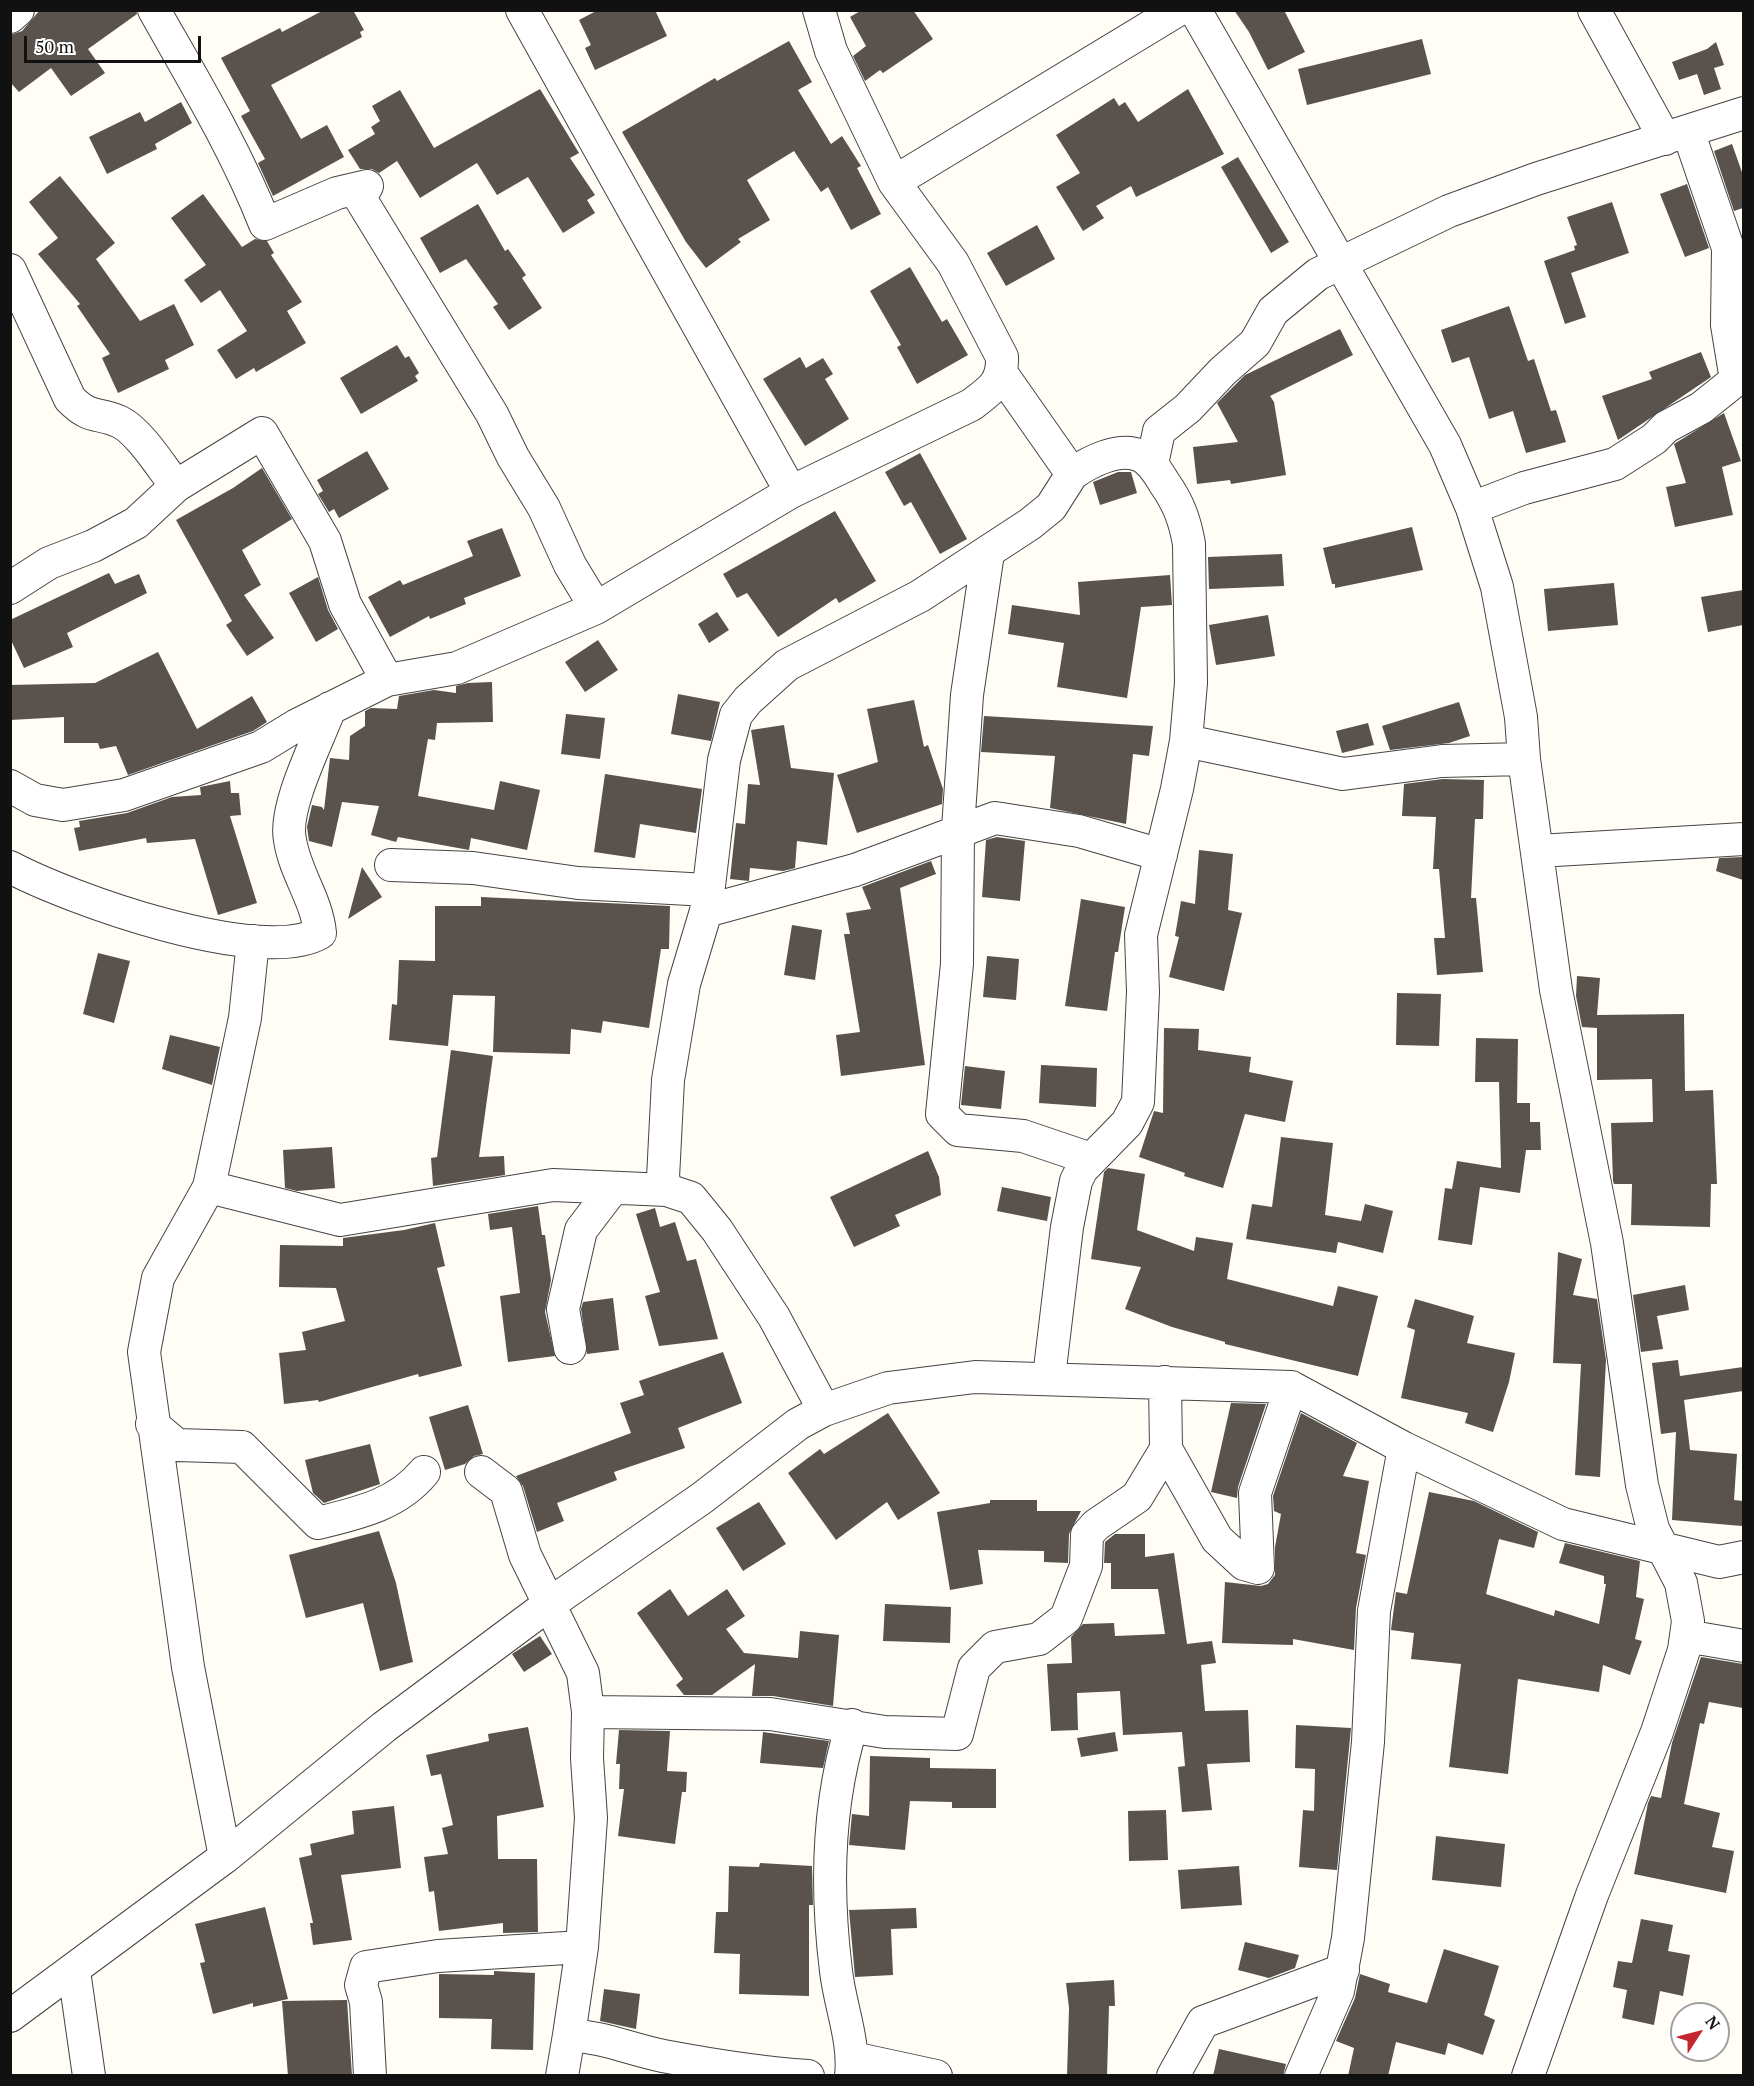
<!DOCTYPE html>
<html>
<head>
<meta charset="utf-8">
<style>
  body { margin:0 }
  #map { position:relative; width:1754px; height:2086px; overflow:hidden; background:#fffdf5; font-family:"PT Serif",serif }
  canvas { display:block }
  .frame { position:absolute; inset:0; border:12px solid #111; pointer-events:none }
  .north { position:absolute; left:1670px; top:2002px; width:60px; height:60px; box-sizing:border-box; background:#fff; border:2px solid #a0a0a0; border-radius:50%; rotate:54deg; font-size:16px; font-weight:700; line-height:24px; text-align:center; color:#111 }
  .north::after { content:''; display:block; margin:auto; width:21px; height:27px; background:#c4262e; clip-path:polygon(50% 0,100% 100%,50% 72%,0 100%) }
  .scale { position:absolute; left:24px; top:36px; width:177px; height:27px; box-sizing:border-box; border:3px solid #111; border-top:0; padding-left:8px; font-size:18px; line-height:21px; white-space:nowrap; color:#111; -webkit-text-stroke:4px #fff; paint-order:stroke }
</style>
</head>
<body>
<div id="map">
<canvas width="1754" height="2086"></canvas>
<div class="frame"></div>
<div class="north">N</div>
<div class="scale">50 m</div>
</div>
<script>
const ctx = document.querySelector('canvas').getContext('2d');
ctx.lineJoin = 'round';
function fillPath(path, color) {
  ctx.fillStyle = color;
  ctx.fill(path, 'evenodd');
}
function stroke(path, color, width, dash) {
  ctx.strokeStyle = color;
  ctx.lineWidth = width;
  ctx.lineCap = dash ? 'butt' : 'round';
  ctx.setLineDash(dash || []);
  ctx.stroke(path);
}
fillPath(new Path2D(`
  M40,10H136L137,14L88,49L105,73L71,96L51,68L19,92L10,82V35L22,31Z
  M324,10H353L364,30L360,32L362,37L271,85L301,139L327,125L344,157L273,196L258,163L265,159L241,116L250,111L221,58L280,28L282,32Z
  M598,10H655L667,36L595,70L585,48L591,45L579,20Z
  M862,10H913L933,39L883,73L880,70L865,81L853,56L866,46L850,17Z
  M1234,10H1284L1305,52L1268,70L1249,32Z
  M1422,39L1431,74L1307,105L1298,69Z
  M789,41L812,82L798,90L831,144L842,136L861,166L857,168L881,214L851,230L828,187L821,192L794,151L747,180L770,220L738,239L741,242L706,268L686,242L622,132L715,78L717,81Z
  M1716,42L1724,65L1714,68L1721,89L1704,95L1697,74L1679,80L1672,62L1707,49Z
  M540,89L579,153L570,158L595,195L587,200L595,213L563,233L528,177L497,195L477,163L420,198L397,161L379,173L372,169H360L348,150L375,134L371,127L380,121L372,106L400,90L434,148Z
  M1188,89L1224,154L1136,197L1131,186L1096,206L1104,218L1083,231L1056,187L1080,173L1056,135L1114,98L1119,106L1125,102L1138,122Z
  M181,102L192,123L155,144L157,149L107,174L89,137L140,112L145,122Z
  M1732,144L1743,175V208L1734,211L1714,151Z
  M1238,157L1289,242L1271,253L1221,167Z
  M60,176L115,243L96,259L140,321L174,304L194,345L165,360L169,369L118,393L102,358L110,354L77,306L80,304L38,254L58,238L29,202Z
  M1687,184L1709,248L1685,257L1660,194Z
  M203,194L242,247L255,239L267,241L274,253L271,255L302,302L287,311L306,343L256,372L254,368L236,379L217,350L247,331L220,290L201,303L184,280L206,265L171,218Z
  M1612,202L1629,253L1571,273L1586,317L1565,324L1544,261L1575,250L1574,246L1577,245L1567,217Z
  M478,204L505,251L508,249L526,275L522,278L542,308L509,330L493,307L498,304L466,259L440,273L420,238Z
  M1037,225L1055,259L1006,286L987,253Z
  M910,267L942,322L947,319L968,355L917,384L897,347L901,345L870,291Z
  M1509,306L1528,361L1534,359L1551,411L1556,410L1566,442L1526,453L1513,411L1489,419L1469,357L1452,363L1441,330Z
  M1340,329L1353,355L1270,396L1274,402L1286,475L1231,484L1230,480L1197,484L1193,447L1238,442L1217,403L1245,375Z
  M397,345L405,358L409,356L419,373L415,376L418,381L361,414L340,378Z
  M1701,352L1711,377L1618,440L1602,396L1652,379L1649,372Z
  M800,357L806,368L823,358L833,374L825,379L849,419L805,446L763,379Z
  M1724,413L1741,461L1722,467L1733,515L1675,527L1666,487L1686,483L1674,444Z
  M367,451L389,489L339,518L334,509L329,512L318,494L323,491L317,480Z
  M920,453L967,539L940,554L911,502L904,506L885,472Z
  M262,468L292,519L242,550L261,585L244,595L274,638L247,656L226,625L232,621L176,520L233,488Z
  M1118,472H1131L1137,493L1100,505L1093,482Z
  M835,511L876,581L839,603L836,598L778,637L747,593L737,598L723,574Z
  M1412,527L1423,570L1335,588V584H1332L1323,548Z
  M502,528L521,576L464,598L466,604L430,619L429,616L390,637L368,597L400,580L403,585L473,556L467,541Z
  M1282,554L1284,586L1209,589L1208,557Z
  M109,573L115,584L139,574L147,593L67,633L73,647L24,668L10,638V620Z
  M1170,575L1172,605L1141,607L1127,698L1057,687L1064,643L1008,634L1012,605L1080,615L1078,582Z
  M318,577L328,610L338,629L316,642L289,593Z
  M1614,583L1618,625L1548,631L1544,589Z
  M1743,590V625L1708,632L1701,597Z
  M717,612L729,630L709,643L698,624Z
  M1268,615L1275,656L1216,665L1209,625Z
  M598,640L618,670L585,692L565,662Z
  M158,652L197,729L252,696L267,722L253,731L128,775L116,746L100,749L98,743H64V717L10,720V685L95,683Z
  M492,682L493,722L437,723L435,740L428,739L418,796L494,810L500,781L540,790L527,850L471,838L469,850L398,837L396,842L371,835L379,806L342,802L332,847L309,841L307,827L312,805L322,807L324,810L330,758L349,760L350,736L365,726V711L371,708L397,709L399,696L434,690L456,693V686L468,683Z
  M678,694L720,702L711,741L671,734Z
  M914,700L924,747L928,745L943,789L942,804L857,833L837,775L878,762L867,709Z
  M1459,702L1470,736L1449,743L1390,750L1382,726Z
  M566,714L605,718L600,759L561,754Z
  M984,716L1153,726L1149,756L1133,754L1126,824L1050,808L1055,756L981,752Z
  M1368,723L1374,745L1342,753L1336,731Z
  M784,725L791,768L834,773L827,845L797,841L795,868L783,871L750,868L749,881L730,879L736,823L745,824L748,784L760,785L751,730Z
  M605,774L702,789L696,833L640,824L635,858L594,852Z
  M1443,779L1484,780L1483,819H1475L1471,898H1476L1483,972L1437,975L1434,938H1445L1439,869H1433L1436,817L1402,816L1404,784Z
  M230,781L231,793H239L241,815L230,816L257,903L218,915L195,839L147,843L146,838L79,851L74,828L80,827L79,821L127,813L172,797L201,795L200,787Z
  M997,837L1025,841L1020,901L982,897L986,840Z
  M1199,850L1233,854L1228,910L1242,913L1224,991L1169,977L1179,937L1175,936L1181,901L1195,904Z
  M1743,857V880L1716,871L1719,858Z
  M931,861L936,874L900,888L925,1065L841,1076L836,1035L860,1032L844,934H850L846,913L871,909L862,887Z
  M362,867L382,897L348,919Z
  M481,897L670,906L669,949H661L649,1028L603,1021L601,1033L571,1029L570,1054L493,1052L495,996L453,995L448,1046L389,1040L392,1004L397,1005L399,960L435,961V906H481Z
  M1081,899L1125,907L1118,952H1115L1107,1011L1065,1006Z
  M792,925L822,930L815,980L784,975Z
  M98,953L130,961L114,1023L83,1014Z
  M987,956L1019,959L1016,1000L983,997Z
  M1577,976L1600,978L1597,1015L1684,1014L1685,1091L1713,1090L1717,1184H1711L1710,1227L1631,1225L1632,1184H1614L1613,1181L1611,1123L1653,1122L1652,1079L1597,1080V1023V1028L1582,1027L1576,996Z
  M1397,993L1441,994L1439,1046L1396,1045Z
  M1164,1028L1199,1029L1198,1050L1251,1057L1249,1072L1293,1081L1285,1122L1245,1114L1223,1188L1184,1176L1185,1173L1139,1157L1154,1111L1163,1113Z
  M170,1035L220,1047L212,1085L162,1069Z
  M1476,1038L1518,1039L1517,1103H1530V1122H1540L1541,1150H1526L1520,1193L1480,1187L1472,1245L1438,1240L1445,1188L1452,1189L1457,1161L1501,1168L1499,1082H1475Z
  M451,1050L493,1056L479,1157L504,1156L505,1175L433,1186L431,1158L437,1157Z
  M1041,1065L1097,1068L1096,1107L1039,1103Z
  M965,1066L1005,1071L1001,1109L961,1105Z
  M1281,1137L1333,1143L1325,1215L1361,1221L1365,1204L1393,1211L1383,1253L1338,1242L1336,1253L1246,1239L1252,1204L1272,1207Z
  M332,1147L335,1188L297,1191L285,1188L283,1150Z
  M928,1151L939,1177L941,1195L895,1215L900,1226L854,1247L830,1197Z
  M1108,1168L1145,1174L1137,1230L1194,1251L1196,1237L1233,1243L1227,1279L1333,1306L1338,1286L1378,1296L1358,1376L1225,1344V1342L1172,1327L1125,1309L1141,1267L1091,1259L1104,1172Z
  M1002,1187L1051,1197L1047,1221L997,1211Z
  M538,1206L542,1235H545L551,1280L545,1312L555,1356L508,1362L500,1296L520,1293L512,1227L490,1230L488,1214Z
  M655,1208L660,1227L675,1222L687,1261L696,1259L718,1339L659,1346L645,1296L660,1292L636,1214Z
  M435,1223L445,1266L437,1268L462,1366L419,1377L418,1374L319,1402L318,1400L284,1404L279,1353L306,1350L302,1332L345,1321L336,1288L279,1287L280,1245L343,1246V1238L404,1230Z
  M1558,1252L1582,1259L1573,1295L1597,1299L1606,1360L1600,1477L1575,1475L1581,1364L1553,1363Z
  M1685,1285L1689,1310L1657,1316L1663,1349L1641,1352L1633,1295Z
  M613,1298L619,1350L587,1354L581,1309L583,1302Z
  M1415,1299L1474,1316L1467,1343L1515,1353L1509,1382L1493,1432L1465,1423L1468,1413L1401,1398L1415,1330L1407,1327Z
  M723,1352L742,1403L678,1428L685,1448L614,1472L617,1480L557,1503L564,1521L537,1532L523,1486L516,1476L631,1433L620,1403L644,1395L639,1381Z
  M1678,1360L1680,1376L1743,1367V1391L1684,1400L1690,1450L1737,1454L1734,1500L1743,1501L1742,1526L1672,1520L1676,1432L1661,1434L1652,1363Z
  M1231,1403L1266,1404L1238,1487L1237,1498L1211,1492Z
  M468,1405L483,1454L474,1456L465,1464L445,1470L429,1417Z
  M888,1413L940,1493L898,1520L887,1502L836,1540L788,1473L820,1449L824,1454Z
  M1301,1413L1357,1443L1343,1476L1369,1481L1356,1553L1366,1555L1356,1608L1354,1650L1293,1639V1645L1222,1643L1225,1582L1261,1586L1268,1584L1275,1575V1547L1281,1514L1274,1511L1273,1496Z
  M370,1444L380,1484L324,1503L313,1493L305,1460Z
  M1429,1492L1474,1501L1538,1532L1534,1548L1499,1539L1486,1594L1554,1616L1555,1610L1599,1624L1606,1584H1604V1576L1559,1563L1565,1543L1640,1561L1636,1597L1644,1599L1635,1639L1642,1641L1630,1675L1603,1665L1599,1692L1518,1679L1508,1774L1449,1767L1461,1664L1411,1659L1414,1633L1391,1630L1396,1592L1407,1594Z
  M990,1500H1037V1511H1081L1069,1534L1068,1563L1044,1562V1551L978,1550L983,1584L950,1590L937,1512L990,1503Z
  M759,1502L786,1544L743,1571L716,1528Z
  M379,1531L396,1583L413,1662L380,1671L363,1603L306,1618L289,1555Z
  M1115,1534H1145V1557L1174,1553L1187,1644L1212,1641L1216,1663L1201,1665L1205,1711L1248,1710L1250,1762L1207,1764L1212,1810L1182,1812L1178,1767L1185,1766L1182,1732L1123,1735L1120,1691L1077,1693L1078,1730L1051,1731L1047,1664L1072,1663L1071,1637L1083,1624L1114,1623L1115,1636L1165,1634L1158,1589H1111V1563H1104L1105,1542Z
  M670,1589L688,1616L727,1589L745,1616L726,1629L744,1653L798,1658L800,1631L839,1635L833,1706L773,1696H752L755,1664L712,1695H684L676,1685L683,1679L637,1613Z
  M885,1604L951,1607L950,1643L883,1641Z
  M540,1636L552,1654L524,1672L512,1654Z
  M1701,1657L1743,1664V1708L1709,1702L1704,1724L1700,1723L1684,1804L1720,1813L1712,1847L1734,1851L1726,1893L1634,1874L1648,1803L1651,1796L1661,1798L1672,1743Z
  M1296,1725L1351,1728L1337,1870L1299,1867L1303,1810L1314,1811L1315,1769L1295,1768Z
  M528,1727L544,1807L497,1816L498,1859H537L538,1932L503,1933V1923L439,1931L434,1891L429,1892L424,1857L448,1854L442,1828L453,1825L441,1774L431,1776L426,1755L489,1741L488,1734Z
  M619,1730L670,1731L667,1771L687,1772L686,1792H682L675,1844L618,1836L624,1789H619L620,1764H616Z
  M763,1732L829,1741L823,1768L760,1763Z
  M1115,1732L1118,1751L1081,1757L1077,1738Z
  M870,1756L930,1758V1768L996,1769V1808H952V1802L910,1801L905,1850L849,1845L852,1814L869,1816Z
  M394,1806L401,1868L341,1875L352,1940L313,1945L310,1923H313L299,1858L312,1855L310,1844L354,1834L352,1811Z
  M1166,1810L1168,1860L1129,1861L1128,1811Z
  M1436,1836L1505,1844L1501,1887L1432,1880Z
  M760,1863L812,1866L813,1905H809V1996L739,1994L740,1954L714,1953L716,1912H728L729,1866L759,1867Z
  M1239,1866L1242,1905L1181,1909L1178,1870Z
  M265,1907L288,1999L253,2007V2003L213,2014L200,1963L205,1962L195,1924Z
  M916,1908L917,1928L891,1929L893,1975L855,1977L849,1910Z
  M1641,1919L1673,1925L1668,1951L1690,1955L1683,1996L1660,1991L1654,2025L1622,2018L1627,1990L1613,1987L1618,1961L1632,1963Z
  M1245,1942L1299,1955L1295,1968L1269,1978L1238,1970Z
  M1444,1949L1499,1966L1484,2015L1495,2020L1483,2055L1448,2043L1445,2055L1396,2042L1388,2076H1348L1354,2048L1336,2041L1355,1998L1360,1974L1390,1984L1388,1992L1427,2003Z
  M494,1971L535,1973L533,2050L491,2049L492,2019L439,2018V1974L494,1975Z
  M1114,1980L1115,2006H1109L1107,2076H1067L1069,2008L1066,1983Z
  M604,1989L640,1994L636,2029L600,2021Z
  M347,2000L352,2076H288L282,2001Z
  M1219,2049L1286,2064L1283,2076H1213Z`), '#5a524d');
const minor = new Path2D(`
  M154,10C193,79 236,150 265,224L337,193L367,186
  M522,10L791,492
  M819,10L831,51L894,182
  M1195,10L1445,445L1472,508L1497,587L1521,717L1524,759L1556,990L1607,1243L1642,1485L1653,1529L1681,1583L1688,1621L1684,1650L1657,1732L1592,1895L1528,2076
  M1594,10L1665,139
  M10,17L18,10
  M367,186L360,198L492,414L513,457L544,508L570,565L596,608
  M10,270L70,399C92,421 97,411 120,422C140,432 162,468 176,486
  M1002,374L1072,474C1089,462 1119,446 1141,456C1153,462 1159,475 1165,484C1179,504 1185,521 1189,544L1191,683L1186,741L1177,789L1141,935L1143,992L1138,1102L1127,1123L1082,1169L1076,1181L1067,1227L1049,1377
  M1152,464L1159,431L1188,408L1223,371L1255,343L1273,311L1318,274L1449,211L1536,179L1744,113
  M1472,508L1524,488L1615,464L1654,439L1666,427L1701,408L1736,380L1727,325L1728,248L1688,131
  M988,553L967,695L958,829L957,964L942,1114L958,1130L1023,1136L1091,1159
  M10,588L49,563L93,546L136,523L176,486L262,433L325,541L345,604L387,680
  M1186,741L1343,774L1442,761L1524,759
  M10,786L35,800L63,805L124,795L261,747L297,725L387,680L457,668L596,608L791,492L971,405C991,390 1003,383 1002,357L953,263L894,182L1178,10
  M1538,851L1744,839
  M391,865L473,868L578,883L708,890
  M10,867C70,899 260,967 320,933C317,900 295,873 290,840C283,807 318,741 330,708
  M706,911L855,870L995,818L1079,831L1161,855
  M209,1187L340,1220L553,1185L667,1190
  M570,1348L563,1309L581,1230L613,1188
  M1165,1382L1166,1449L1217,1539L1244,1564L1258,1568L1255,1493L1291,1387
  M824,1410L774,1317L717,1230L691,1198L667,1190L663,1178L668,1080L684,984L706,911L724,760L736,715L748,700L787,665L920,596L1030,524L1051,507L1072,474
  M152,1424L177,1445L242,1447L318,1523C358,1513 397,1505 424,1472
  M481,1472L506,1491L525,1555L583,1673L588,1712L587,1758L591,1818L582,1947L569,2035
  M1686,1636L1744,1646
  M588,1712L770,1714L885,1732L957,1734L974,1668L995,1647L1039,1639L1066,1618L1086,1566L1087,1535L1096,1525L1137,1497L1166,1449
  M225,1857L188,1667L144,1352L158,1278L209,1187L245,1018L253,941
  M74,1971L89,2076
  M10,2016L225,1857L384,1727L548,1605L702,1498L798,1424L824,1410L888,1388L975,1377L1291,1387L1404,1448L1563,1524L1719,1562L1744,1557
  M853,2058L936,2076
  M370,2076L366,2002L361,1985L366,1967L438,1956L582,1947
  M562,2076L569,2035C604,2037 629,2049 663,2056C711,2065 759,2073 808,2076
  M851,2076C855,2041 840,2006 836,1971C826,1890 827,1804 852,1725
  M1173,2076L1203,2022L1343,1970
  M1301,2076L1338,1991L1348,1938L1368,1742L1374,1611L1404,1448`);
stroke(minor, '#444', 34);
stroke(minor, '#fff', 32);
</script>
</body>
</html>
